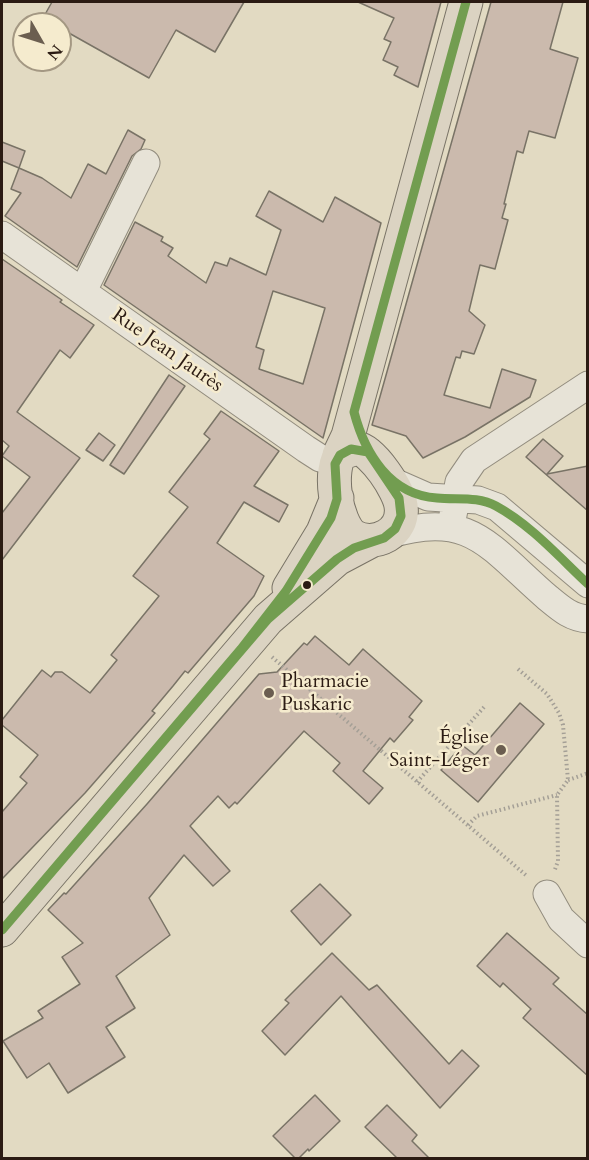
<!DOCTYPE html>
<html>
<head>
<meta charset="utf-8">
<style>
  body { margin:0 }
  #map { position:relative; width:589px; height:1160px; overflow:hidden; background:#e2dac2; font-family:Cardo,serif }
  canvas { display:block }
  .frame { position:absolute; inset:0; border:3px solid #2b1b13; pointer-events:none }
  .north { position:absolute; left:12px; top:12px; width:60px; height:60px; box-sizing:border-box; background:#f5ebce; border:2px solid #a49883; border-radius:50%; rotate:129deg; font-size:16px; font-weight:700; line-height:24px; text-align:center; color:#2b1b13 }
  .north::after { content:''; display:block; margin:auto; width:21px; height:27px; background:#6b5e50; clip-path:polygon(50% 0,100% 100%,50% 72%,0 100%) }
</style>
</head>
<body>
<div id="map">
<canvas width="589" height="1160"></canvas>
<div class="frame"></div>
<div class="north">N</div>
</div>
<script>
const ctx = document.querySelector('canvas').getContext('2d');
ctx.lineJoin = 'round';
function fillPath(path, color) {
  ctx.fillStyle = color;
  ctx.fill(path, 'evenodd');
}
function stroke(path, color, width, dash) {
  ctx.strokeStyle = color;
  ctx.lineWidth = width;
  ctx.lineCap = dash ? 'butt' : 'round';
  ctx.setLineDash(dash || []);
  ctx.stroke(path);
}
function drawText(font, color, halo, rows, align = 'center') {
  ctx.font = font + ' Cardo,serif';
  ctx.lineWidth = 5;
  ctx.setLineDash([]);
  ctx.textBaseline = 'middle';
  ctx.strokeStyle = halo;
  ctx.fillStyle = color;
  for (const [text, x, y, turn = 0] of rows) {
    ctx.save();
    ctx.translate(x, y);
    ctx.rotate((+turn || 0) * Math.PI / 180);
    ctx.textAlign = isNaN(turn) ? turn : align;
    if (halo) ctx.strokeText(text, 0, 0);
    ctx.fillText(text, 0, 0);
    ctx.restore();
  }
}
const building = new Path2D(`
  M52,2H244L215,52L176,30L149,78L60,28V24H53L43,18Z
  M358,2H441L418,87L394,75L398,67L383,60L391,42L384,39L394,18Z
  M491,2H563L550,49L578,58L555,138L529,131L523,153L517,151L504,204H506L502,218L508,220L495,269L480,265L469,311L485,325L474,354L462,351L460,358L456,357L444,395L490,408L502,369L536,380L530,397L465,437L423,458L406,436L372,425Z
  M128,130L145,140L141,149L132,156L77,267L5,216L21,193L11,189L19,168L42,178L71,198L88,164L106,174Z
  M2,142L25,151L19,168L2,161Z
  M269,191L323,222L335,197L381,223L323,438L104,285L135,222L163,237L161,241L173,248L168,256L206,283L215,262L227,266L230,258L266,275L281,230L256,216ZM273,291L325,308L303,384L259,369L264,350L256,347Z
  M2,259L62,300L60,302L94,325L70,358L60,350L17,412L80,458L2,560V513L30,477L2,456L9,446L2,440Z
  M169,375L185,386L124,474L110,465Z
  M221,411L279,451L254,486L288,505L279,522L244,502L217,543L264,576L254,596L188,673L185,671L173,686L152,711L155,713L85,793L2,879V812L27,783L20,777L38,755L2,725V720L42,670L51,677L55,672H62L90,693L117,660L111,655L159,596L133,576L188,507L169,492L210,439L204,434Z
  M99,433L115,445L103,461L86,450Z
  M543,439L563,456L547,474L588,466V511L526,457Z
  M315,636L349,665L363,649L422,701L409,717L413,720L394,742L390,738L363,771L383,788L369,804L333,771L340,763L304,731L237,804L235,802L229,808L218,796L190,826L230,871L213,886L184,855L149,898L170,935L116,976L135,1008L106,1027L125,1057L68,1093L49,1063L27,1078L3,1041L43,1018L38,1011L80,984L62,957L83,943L48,910L64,893L66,894L147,804L259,674L277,672L304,643L307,645Z
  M520,703L544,724L478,802L441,770L462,745L475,755Z
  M320,884L351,915L321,945L291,911Z
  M507,933L559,978L553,984L588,1015V1076L523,1018L531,1009L503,983L500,987L477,966Z
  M332,953L369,990L377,985L449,1064L462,1050L479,1066L440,1108L341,996L285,1055L262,1031L289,1003L285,1000Z
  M315,1095L340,1121L309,1151L308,1149L299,1158H295L273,1136Z
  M387,1105L417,1135L412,1141L429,1158H397L365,1127Z`);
fillPath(building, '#cbbaad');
stroke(building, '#797366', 1.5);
const minor = new Path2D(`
  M2,235L306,449L320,458L335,462
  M83,291L146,163
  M387,479L428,497L478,500L497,507L588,584
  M453,515L459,482L474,460L588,385
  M388,535C471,509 489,547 548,598C560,608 571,618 588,619
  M547,894L561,919L588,944`);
const major = new Path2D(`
  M357,448C373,451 399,490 401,506C405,533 375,548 353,536C336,523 327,468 342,453Z
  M339,455L348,436L466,2
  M289,588L323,532L337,498
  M2,930L268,619L337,559L371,541`);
stroke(minor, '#928c7e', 29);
stroke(major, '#797366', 35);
stroke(new Path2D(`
  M272,657L528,877
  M518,669L547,694L559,713L563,725L568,780L557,795L558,861L554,872
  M568,780L588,773
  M417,782L485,706
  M468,825L477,816L557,795`), '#a49f96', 4, [1.5, 3]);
stroke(minor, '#e7e3d7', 27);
stroke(major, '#dbd3c2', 33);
stroke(new Path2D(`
  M466,2L354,412C365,454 390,495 437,498C457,500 478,496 496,506C531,525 559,557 588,584
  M351,449L368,452L399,498L401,516L395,529L384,538L354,548L337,559L268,619L2,930L241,649L286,591L331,518L337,499L335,464L340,455Z`), '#729d50', 9);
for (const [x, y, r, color] of [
  [307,585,5,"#2b1b13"],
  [269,693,6,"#6b5e50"],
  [501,750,6,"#6b5e50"]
]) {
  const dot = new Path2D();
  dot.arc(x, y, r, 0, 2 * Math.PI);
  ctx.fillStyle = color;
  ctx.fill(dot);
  stroke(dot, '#f5ebce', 2);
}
drawText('20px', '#2b1b13', '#f5ebce', [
  ["Rue Jean Jaurès",167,351,35]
]);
drawText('20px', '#2b1b13', '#f5ebce', [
  ["Pharmacie",281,682],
  ["Puskaric",281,705],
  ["Église",489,738,"right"],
  ["Saint-Léger",489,761,"right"]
], 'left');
</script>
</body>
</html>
